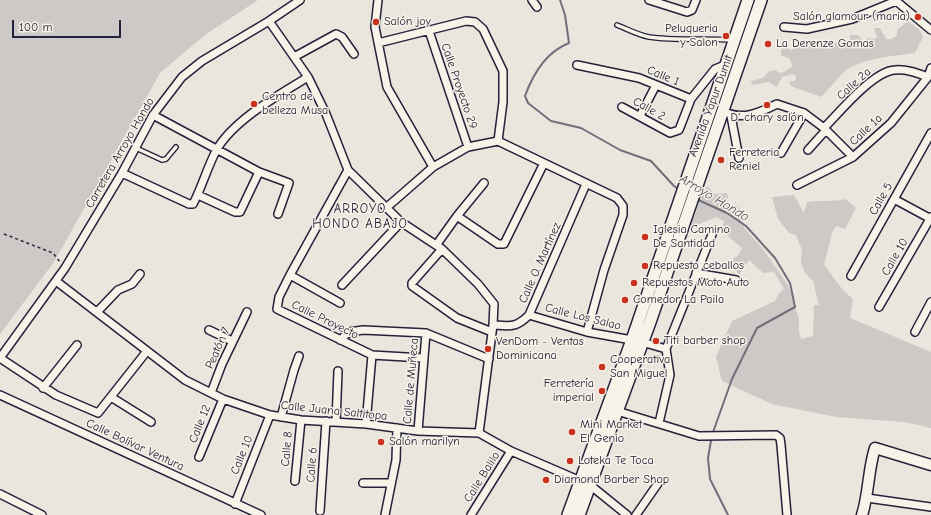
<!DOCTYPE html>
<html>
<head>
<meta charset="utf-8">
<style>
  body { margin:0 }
  #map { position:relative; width:931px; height:515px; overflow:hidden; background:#eae6de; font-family:"Comic Neue",sans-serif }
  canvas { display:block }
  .scale { position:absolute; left:12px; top:20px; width:109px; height:18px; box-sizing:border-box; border:2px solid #22223b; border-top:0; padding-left:5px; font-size:12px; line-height:14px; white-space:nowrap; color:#22223b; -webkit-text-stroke:3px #f7f3e8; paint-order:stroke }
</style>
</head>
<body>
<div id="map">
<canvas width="931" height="515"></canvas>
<div class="scale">100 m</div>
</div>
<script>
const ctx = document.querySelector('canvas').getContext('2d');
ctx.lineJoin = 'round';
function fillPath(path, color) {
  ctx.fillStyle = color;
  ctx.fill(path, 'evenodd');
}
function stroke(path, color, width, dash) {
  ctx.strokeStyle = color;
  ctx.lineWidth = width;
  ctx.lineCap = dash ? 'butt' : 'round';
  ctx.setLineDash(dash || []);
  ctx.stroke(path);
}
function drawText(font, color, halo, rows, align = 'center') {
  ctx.font = font + ' "Comic Neue",sans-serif';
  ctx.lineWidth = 3;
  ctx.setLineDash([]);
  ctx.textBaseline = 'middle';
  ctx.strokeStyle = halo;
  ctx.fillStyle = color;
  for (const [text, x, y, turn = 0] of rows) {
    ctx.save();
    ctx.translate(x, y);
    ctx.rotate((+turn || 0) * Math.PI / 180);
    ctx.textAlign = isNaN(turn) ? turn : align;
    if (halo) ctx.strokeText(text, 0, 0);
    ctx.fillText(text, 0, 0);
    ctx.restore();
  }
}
fillPath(new Path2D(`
  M0,0H258L205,35L160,73L54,262L0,334Z
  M908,21L920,30L923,37L915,53C895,56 862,58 847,70C837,77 830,89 821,97L791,86L789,82L796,80V76L792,74L782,77L777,87L769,82L752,85L751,81L763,78L768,72L775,70L780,73L786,71L793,66L789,58L781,56V51L783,45L791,50L801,46L850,41V35H858L862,39L865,47L867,46V38L875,39L877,37L874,28H880L886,39C891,40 894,39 897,35V30Z
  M707,186L715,194L727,193L729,203L739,207L744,228L762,248L788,285L799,319V332L801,339L813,336L814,305H819L813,281L805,273L801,262L802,250L796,235L789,233L778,219L772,197L794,195L804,213L807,202C821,200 832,202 846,199L856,208L845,229L836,226L832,233L824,265C833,276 842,291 853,299L850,318L931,352V428L905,422L836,417L772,404L722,381L716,357L732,321L775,301L779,293L784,289L774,272L763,273L749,260L739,275L732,264L734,258L738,256L742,248L729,237L723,225L724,221L716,217L690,228L701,197Z`), '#cdc9c6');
stroke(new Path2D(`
  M560,0L565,15L569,43C546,52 533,74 525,96L528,103L551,121L581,128L620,150L651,161L674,186L680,190
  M696,199L727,213L746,226L775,258L790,283L795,307L757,328L732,379L712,435L708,458L710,479L728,515`), '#716f7b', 2);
const lane = new Path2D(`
  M617,25C627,29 638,35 649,37C676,41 705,38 733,40
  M136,148L162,160L166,159L176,147`);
const street = new Path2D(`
  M378,0L375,27L387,87L433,167
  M532,0L537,7
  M649,0L687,12L692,10L696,0
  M895,0L931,30
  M269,21L308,77L326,114L348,170L401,222L442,249L478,284L494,304L493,325L479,433
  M784,27L807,29L852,19L896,1
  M429,31L468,147
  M378,43L466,21L475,22L483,29L503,71V102L498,141
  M294,57L336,34L342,37L354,54
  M577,65L639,78L691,99L715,69L727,64
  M622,107L670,133L679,130L691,99
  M723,111C742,121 759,113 777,104L804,113L824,128L853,157
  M153,115L259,172L240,212H235L198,195
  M640,116L656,85
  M731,116L739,158
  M824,128C839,113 873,71 895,70C907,69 917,73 928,77
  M498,141L617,198L623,206V215L604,270L587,332
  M808,150L826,130
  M781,153L804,113
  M348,170L290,275L279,297L277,309L372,355L423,358
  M259,172L289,183L278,214
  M122,173L189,204H193C202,187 207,168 216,151C232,121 280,94 308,77
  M797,185L853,157L891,123L928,77L931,68
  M894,199L931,219
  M386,208L433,167L468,147L498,141
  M457,216L498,244H504L544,163
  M437,244L457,216L484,183
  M442,249L412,283V286L457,318L492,332
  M696,273L736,280
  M290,275L340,303
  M851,276L931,133
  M56,281L185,380L223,399L270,415L301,420L366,424L418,431L479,433L511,451L590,485L627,515
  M342,285L401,222
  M879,307L931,217
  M97,312L118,290L132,284L140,274
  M529,315L587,332L632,340
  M493,325C511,326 516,328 529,315L586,184
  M209,330L232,341
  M915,332L931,302
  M340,340L349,332L363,330L426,333L489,359
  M642,342L666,349L713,232
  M0,358L65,268L122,173L153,115L182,77L202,61L269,21L300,0
  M0,358L56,395L98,413L147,351
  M43,388L77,345
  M211,393L222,364L247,312
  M0,395L261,515
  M111,397L151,422
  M617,411L699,436L776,435L780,438L781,445L787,515
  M281,417L294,370L299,356
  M336,422L338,371
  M659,423L670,375L666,349
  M366,424L372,355
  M418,431L426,333
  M199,457L223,399
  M295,481L301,420
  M363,483H391
  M0,494L42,515
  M867,498L931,507
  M235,504L270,415
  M320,511L326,421
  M385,515L396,460L397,428
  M471,515L511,451
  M636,515L659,482`);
const secondary = new Path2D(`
  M862,515C869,493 868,470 875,448L931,465`);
const primary = new Path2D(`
  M568,515L632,340L748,0
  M579,515L650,322L761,0`);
stroke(lane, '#22223b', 6);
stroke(street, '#22223b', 10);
stroke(secondary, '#22223b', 13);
stroke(primary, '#22223b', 14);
stroke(new Path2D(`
  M4,234L53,253L60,262`), '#22223b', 1.5, [3, 3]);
stroke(lane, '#f7f3e8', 3.5);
stroke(street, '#f7f3e8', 7);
stroke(secondary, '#f7f3e8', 10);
stroke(primary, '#f7f3e8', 11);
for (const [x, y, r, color] of [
  [918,17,4,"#c8321e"],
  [376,22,4,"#c8321e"],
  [726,36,4,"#c8321e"],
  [768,44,4,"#c8321e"],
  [254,104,4,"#c8321e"],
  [767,105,4,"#c8321e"],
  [721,160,4,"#c8321e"],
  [645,237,4,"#c8321e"],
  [645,266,4,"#c8321e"],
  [634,283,4,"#c8321e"],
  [625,300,4,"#c8321e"],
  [656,341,4,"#c8321e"],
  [488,349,4,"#c8321e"],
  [602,367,4,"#c8321e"],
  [602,391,4,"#c8321e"],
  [572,432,4,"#c8321e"],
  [381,442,4,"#c8321e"],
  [570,461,4,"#c8321e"],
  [546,480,4,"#c8321e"]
]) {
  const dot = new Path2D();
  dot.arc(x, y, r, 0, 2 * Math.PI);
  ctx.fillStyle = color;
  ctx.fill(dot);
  stroke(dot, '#f7f3e8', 1.5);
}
drawText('12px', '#22223b', '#f7f3e8', [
  ["Salón glamour (maria)",910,17,"right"],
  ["Salón joy",384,22],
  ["Peluqueria",718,29,"right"],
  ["y Salon",718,43,"right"],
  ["La Derenze Gomas",776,44],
  ["Centro de",262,97],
  ["belleza Musa",262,111],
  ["D' chary salón",767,118,"center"],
  ["Ferreteria",729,153],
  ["Reniel",729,167],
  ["Iglesia Camino",653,230],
  ["De Santidad",653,244],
  ["Repuesto ceballos",653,266],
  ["Repuestos Moto Auto",642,283],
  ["Comedor La Paila",633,300],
  ["Titi barber shop",664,341],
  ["VenDom - Ventas",496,342],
  ["Dominicana",496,356],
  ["Cooperativa",610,360],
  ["San Miguel",610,374],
  ["Ferretería",594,384,"right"],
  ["imperial",594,398,"right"],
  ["Mini Market",580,425],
  ["El Genio",580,439],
  ["Salón marilyn",389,442],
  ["Loteka Te Toca",578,461],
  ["Diamond Barber Shop",554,480]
], 'left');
drawText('12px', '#22223b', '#f7f3e8', [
  ["Calle 1",663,76,22],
  ["Calle 2a",854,84,-42],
  ["Calle Proyecto 29",459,86,71],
  ["Avenida Yapur Dumit",711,106,-70],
  ["Calle 2",649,109,29],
  ["Calle 1a",866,130,-43],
  ["Carretera Arroyo Hondo",120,153,-60],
  ["Calle 5",881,199,-61],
  ["Calle 10",895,257,-60],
  ["Calle O. Martínez",540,263,-66],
  ["Calle Los Salao",583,317,14],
  ["Calle Proyecto",325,320,26],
  ["Peatón 7",218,348,-66],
  ["Calle de Muñeca",411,381,-85],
  ["Calle Juana Saltitopa",334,411,6],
  ["Calle 12",200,424,-68],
  ["Calle Bolívar Ventura",135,445,25],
  ["Calle 8",287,449,-85],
  ["Calle 10",242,455,-68],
  ["Calle 6",312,465,-86],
  ["Calle Balilo",482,477,-58]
]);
drawText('italic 13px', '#504f60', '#f7f3e8', [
  ["Arroyo Hondo",714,198,31]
]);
ctx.letterSpacing = '1px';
drawText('13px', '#22223b', '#f7f3e8', [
  ["ARROYO",360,209],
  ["HONDO ABAJO",360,224]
]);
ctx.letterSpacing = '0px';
</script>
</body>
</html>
